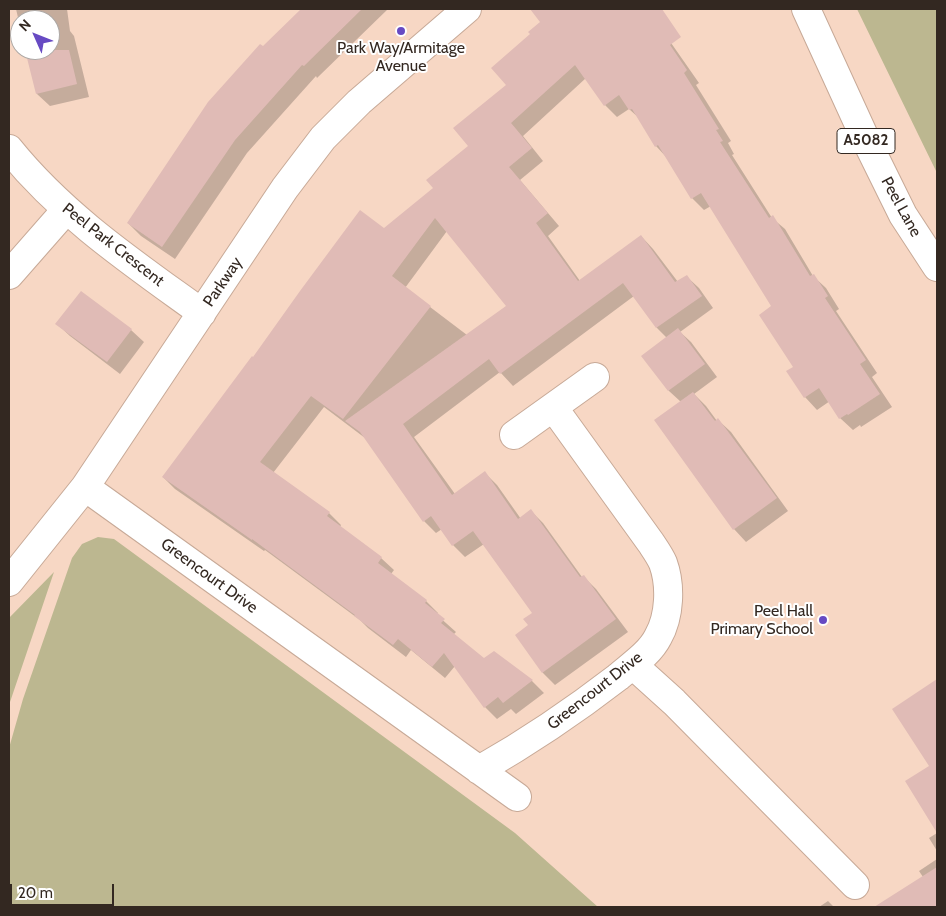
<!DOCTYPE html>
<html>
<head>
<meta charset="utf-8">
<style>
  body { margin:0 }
  #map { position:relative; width:946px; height:916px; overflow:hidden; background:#f7d7c4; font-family:Cabin,sans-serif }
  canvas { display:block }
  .frame { position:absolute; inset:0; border:10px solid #332821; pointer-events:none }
  .north { position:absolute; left:10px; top:10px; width:50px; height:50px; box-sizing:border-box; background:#fff; border:1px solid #ada9a6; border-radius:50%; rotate:314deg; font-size:14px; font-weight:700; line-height:20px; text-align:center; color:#332821 }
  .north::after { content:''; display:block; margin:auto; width:18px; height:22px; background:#674ac3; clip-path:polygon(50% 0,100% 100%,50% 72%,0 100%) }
  .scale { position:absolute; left:10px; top:884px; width:104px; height:22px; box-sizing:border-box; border:2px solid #332821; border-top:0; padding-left:6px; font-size:15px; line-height:18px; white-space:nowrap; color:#332821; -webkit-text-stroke:4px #fff; paint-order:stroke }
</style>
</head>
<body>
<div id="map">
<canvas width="946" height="916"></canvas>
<div class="frame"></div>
<div class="north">N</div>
<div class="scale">20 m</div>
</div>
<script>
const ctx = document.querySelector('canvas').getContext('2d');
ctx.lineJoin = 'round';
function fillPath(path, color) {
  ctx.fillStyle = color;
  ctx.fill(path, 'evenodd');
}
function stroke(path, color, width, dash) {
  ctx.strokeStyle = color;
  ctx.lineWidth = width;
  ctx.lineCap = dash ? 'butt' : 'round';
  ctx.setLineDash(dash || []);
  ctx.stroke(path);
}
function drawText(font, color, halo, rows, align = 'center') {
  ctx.font = font + ' Cabin,sans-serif';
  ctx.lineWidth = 4;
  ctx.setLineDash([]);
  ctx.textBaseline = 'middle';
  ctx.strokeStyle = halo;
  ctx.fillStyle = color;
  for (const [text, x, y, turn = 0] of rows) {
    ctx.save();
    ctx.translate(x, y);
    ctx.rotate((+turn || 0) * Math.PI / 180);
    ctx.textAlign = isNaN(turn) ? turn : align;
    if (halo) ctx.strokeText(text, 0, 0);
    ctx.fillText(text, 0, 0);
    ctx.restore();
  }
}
fillPath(new Path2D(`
  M857,9H937V173Z
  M98,537L114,539L515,833L598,907H9V748L23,699L72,558L82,544Z
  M54,572L9,705V618Z`), '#bcb790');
fillPath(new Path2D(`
  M16,9H67L70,31L74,36L89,97L50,106L37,94L26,50H50V20H20V26Z
  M303,9H388L317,78L316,76L247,153L175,259L141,236L128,223L263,48Z
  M547,9H621L645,36L669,40L699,83L696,85L731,141L728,143L734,154L732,155L772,218L785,229L813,276L826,288L839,309L836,311L877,373L872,377L892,407L861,427L860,425L853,430L840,418L830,401L817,410L805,397L773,307L711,206L704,210L692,198L668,159L656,146L639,118L629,109L617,117L605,105L586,78L523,136L543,161L520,180L559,226L548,236L580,281L641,236L653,249L678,282L686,276L699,288L713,308L680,332L691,342L717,377L694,394L706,406L717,421L718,420L731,432L788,511L746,542L734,529L681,402L669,391L643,356L667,338L657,328L634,296L513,386L500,372L414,437L455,494L485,473L497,485L521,519L531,511L543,523L582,577L583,576L596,589L628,632L555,685L543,673L516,635L530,626L533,613L484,544L465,557L453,545L442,529L436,533L424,521L365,438L324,407L273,473L329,513L341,525L340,527L381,558L394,570L391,574L426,601L438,613L437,615L456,632L453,635L484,660L494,652L532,681L544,693L516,714L511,709L497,719L485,707L455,666L445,678L411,650L406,657L368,628L360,620L265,550L264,551L175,489L163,477L384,230L435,189L470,146L508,85L531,34L542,22L538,17ZM447,231L507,306L467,335L405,288Z
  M57,324L131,330L144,342L120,374L70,336Z
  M937,681V831L907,782L930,766L894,709Z
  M937,833V851L929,838Z
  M937,859V907H876L923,877L919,871Z
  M828,901L834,907H819Z`), '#0003');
fillPath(new Path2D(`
  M301,9H362L304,66L302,65L235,140L162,247L127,223L208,102L260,44L263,46Z
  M530,9H662L681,37L670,45L687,70L684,73L719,129L716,130L723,141L720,142L769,218L773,215L810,276L814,274L828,296L825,298L866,360L860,364L880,394L848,415L847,414L839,419L819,388L804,398L786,371L793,367L759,315L771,306L701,193L691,199L658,145L655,147L632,109L629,110L619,95L604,106L575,65L511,123L532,148L509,167L548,213L536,223L578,281L641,235L675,282L687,275L702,296L656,328L623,283L500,374L489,359L403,424L452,495L485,471L518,519L531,509L580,577L584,575L616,619L542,673L515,635L528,625L523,619L532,613L473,531L452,546L431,516L423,522L360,432L345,421L506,306L435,218L392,276L431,306L343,419L311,396L260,462L330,512L327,516L382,557L378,563L427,600L425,603L445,619L441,623L484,658L494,651L533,680L503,703L498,697L484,708L444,653L432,667L398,639L393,645L354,616L355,615L252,539V540L162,477L252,356L253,357L300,291L360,210L384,228L433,188L426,180L468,146L453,128L506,85L491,68L530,34L528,32L540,22Z
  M25,50H69L77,84L36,94Z
  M81,291L132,329L107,362L55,324Z
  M678,328L705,364L668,391L641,356Z
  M693,392L715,421L718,418L777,498L733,530L654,420Z
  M937,679V833L905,781L929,766L892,709Z
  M937,867V907H874Z`), '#e0bbb6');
const minor = new Path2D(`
  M9,149C63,216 133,263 202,313
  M9,275L66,210
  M514,435L595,377
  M85,487L517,797
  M9,582L85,487L285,188L323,138L359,102L467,9
  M633,665L674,702L855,885
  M479,770C528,742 574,711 618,677C632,665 650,653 658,637C670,616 671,585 663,563C660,556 655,549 651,543L553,407`);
const major = new Path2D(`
  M806,9L865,138L903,215L937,267`);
stroke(minor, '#c7a997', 30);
stroke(major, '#c7a997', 30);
stroke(minor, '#fff', 28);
stroke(major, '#fff', 28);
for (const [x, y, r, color] of [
  [401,31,5,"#674ac3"],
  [823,620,5,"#674ac3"]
]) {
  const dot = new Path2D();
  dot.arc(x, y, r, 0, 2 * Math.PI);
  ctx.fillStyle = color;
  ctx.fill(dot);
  stroke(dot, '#fff', 2);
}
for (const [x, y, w] of [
  [866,141,58]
]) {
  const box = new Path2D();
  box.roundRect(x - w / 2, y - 12.5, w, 25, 4);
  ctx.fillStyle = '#fff';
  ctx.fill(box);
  stroke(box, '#332821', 1);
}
drawText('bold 15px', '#332821', null, [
  ["A5082",866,141]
]);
drawText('16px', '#332821', '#fff', [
  ["Park Way/Armitage",401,48],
  ["Avenue",401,66],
  ["Peel Hall",813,611,"right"],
  ["Primary School",813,629,"right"]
]);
drawText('16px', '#332821', '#fff', [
  ["Peel Lane",901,207,61],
  ["Peel Park Crescent",113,245,38],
  ["Parkway",223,282,-56],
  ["Greencourt Drive",209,576,36],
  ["Greencourt Drive",595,691,-38]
]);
</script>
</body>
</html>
